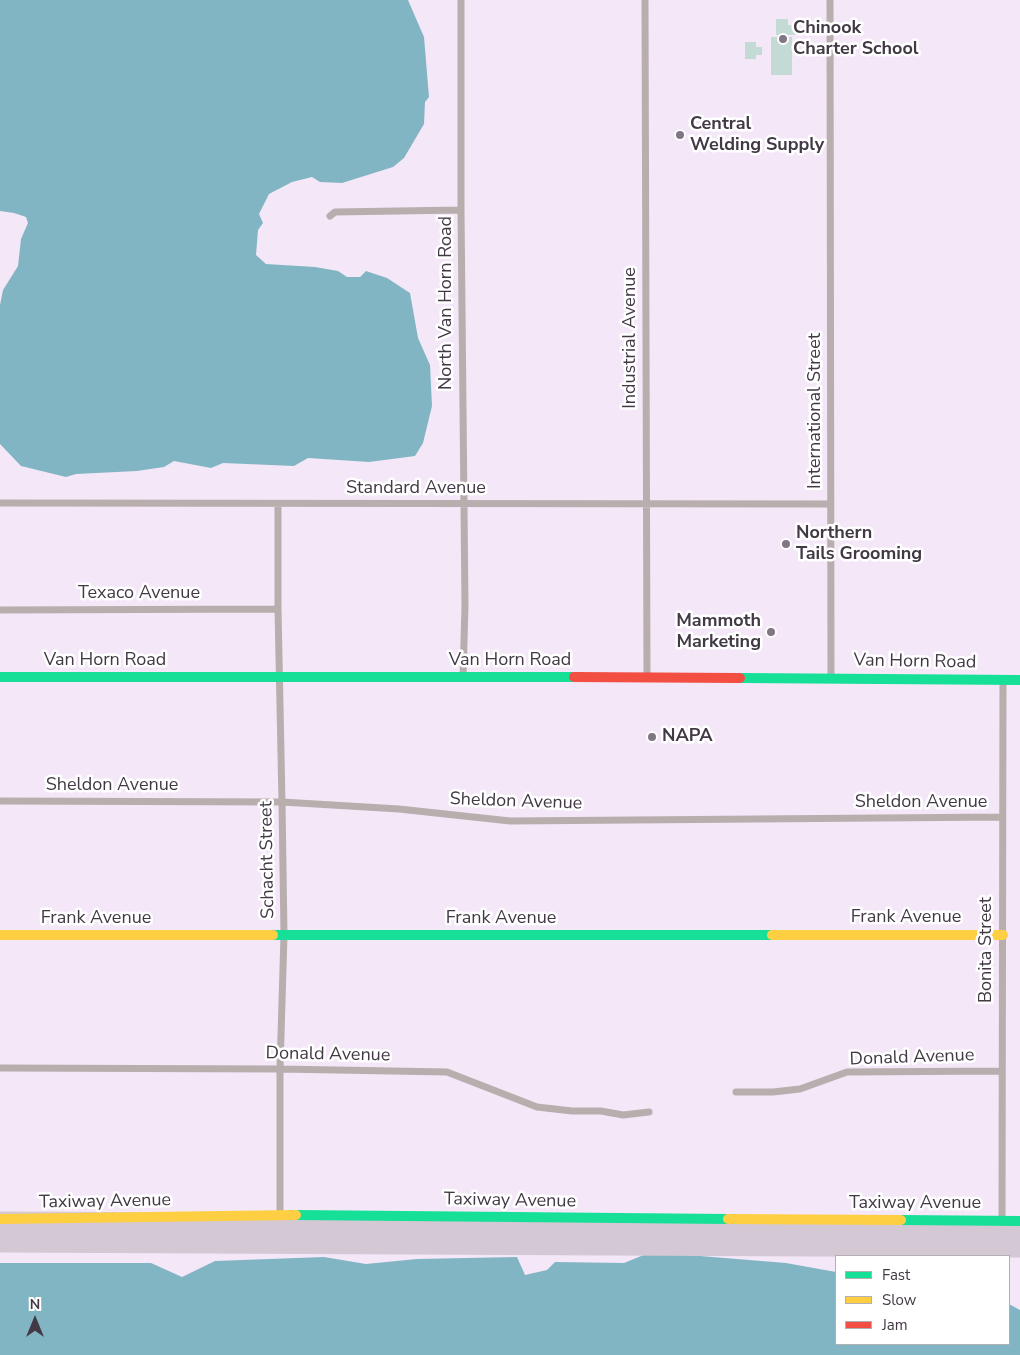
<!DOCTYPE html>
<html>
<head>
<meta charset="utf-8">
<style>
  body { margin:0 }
  #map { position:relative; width:1020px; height:1355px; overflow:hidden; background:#f4e7f8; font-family:"Nunito Sans",sans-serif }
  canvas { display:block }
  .legend { position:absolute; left:835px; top:1255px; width:175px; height:90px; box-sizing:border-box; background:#fff; border:1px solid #b3b0b5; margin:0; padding:6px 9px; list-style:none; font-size:15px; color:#423945 }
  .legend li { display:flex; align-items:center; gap:10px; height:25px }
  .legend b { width:25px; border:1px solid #b3b0b5 }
  .north { position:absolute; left:10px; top:1295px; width:50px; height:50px; -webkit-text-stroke:4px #fff; paint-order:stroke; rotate:0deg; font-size:14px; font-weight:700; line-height:20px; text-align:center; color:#423945 }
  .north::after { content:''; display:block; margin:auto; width:18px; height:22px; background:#423945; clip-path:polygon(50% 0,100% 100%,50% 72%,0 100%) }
</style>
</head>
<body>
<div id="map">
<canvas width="1020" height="1355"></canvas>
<ul class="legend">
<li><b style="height:6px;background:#16e098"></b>Fast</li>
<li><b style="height:6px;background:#ffcf43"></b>Slow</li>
<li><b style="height:6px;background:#f24e42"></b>Jam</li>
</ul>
<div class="north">N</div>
</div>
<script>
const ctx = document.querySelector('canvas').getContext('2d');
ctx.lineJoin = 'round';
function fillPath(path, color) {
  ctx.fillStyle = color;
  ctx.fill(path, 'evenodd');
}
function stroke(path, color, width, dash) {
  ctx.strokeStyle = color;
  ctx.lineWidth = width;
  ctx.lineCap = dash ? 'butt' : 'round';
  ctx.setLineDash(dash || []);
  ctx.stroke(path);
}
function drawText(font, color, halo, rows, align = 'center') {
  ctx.font = font + ' "Nunito Sans",sans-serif';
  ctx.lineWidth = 5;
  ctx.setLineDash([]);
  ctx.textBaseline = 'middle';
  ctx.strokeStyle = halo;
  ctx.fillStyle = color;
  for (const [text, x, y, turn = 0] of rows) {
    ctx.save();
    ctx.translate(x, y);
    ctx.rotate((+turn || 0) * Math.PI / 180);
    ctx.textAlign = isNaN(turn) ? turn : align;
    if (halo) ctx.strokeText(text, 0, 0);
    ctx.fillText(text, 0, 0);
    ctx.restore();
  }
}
fillPath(new Path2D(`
  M776,19H788V25H796V35H776Z
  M771,37H792V75H771Z
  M745,42H756V47H762V55H756V59H745Z`), '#c4dad4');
fillPath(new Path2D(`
  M0,0H408L424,37L429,97L425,102L424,124L404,158L393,167L342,183L320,182L312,177L292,182L269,194L259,214L263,223L258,230L256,255L266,264L315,267L338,271L347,277H360L366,271L387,278L410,293L418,338L430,365L432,406L423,443L415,456L369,462L308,458L294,466L223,463L211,468L174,461L164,467L137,471L76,474L66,477L21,466L0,444V305L3,290L18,266L21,239L28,223L26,217L14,213L0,211Z
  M651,1252L786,1263L836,1272V1344H1009V1304L1020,1310V1355H0V1263H151L182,1277L215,1261L324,1257L366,1264L417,1259L517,1257L525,1275L547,1270L555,1262L624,1263Z`), '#82b5c3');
stroke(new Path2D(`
  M0,1232L1020,1237`), '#d4c8d4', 41);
stroke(new Path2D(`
  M461,0V210L465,605L463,678
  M645,0L647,677
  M830,0L831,678
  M330,216L335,212L461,210
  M0,503L831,504
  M278,504V609L282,802L284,935L280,1069V1215
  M0,610L278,609
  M0,801L282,802L399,809L510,821L1002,817
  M0,1068L280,1069L447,1072L537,1107L572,1111H601L623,1115L649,1112
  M736,1092H773L800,1089L847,1072L1002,1071
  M1002,1221L1003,680`), '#b8aeae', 7);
stroke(new Path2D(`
  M0,677H574
  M740,678L1020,680
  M273,935H772
  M296,1215L728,1219
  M901,1220L1020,1221`), '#16e098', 10);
stroke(new Path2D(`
  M0,935H273
  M772,935H1003
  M0,1219L296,1215
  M728,1219L901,1220`), '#ffcf43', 10);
stroke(new Path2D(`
  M574,677L740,678`), '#f24e42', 10);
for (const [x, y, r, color] of [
  [783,39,5,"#807684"],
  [680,135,5,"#807684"],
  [786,544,5,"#807684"],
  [771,632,5,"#807684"],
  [652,737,5,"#807684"]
]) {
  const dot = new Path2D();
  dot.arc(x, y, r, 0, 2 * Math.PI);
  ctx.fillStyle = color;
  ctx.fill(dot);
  stroke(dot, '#fff', 2);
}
drawText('bold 18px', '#423945', '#fff', [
  ["Chinook",793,29],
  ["Charter School",793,50],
  ["Central",690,125],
  ["Welding Supply",690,146],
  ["Northern",796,534],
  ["Tails Grooming",796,555],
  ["Mammoth",761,622,"right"],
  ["Marketing",761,643,"right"],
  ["NAPA",662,737]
], 'left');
drawText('18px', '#423945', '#fff', [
  ["North Van Horn Road",447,303,-90],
  ["Industrial Avenue",631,338,-90],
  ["International Street",816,411,-90],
  ["Standard Avenue",416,489],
  ["Texaco Avenue",139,594],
  ["Van Horn Road",105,661],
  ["Van Horn Road",510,661],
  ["Van Horn Road",915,662,1],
  ["Sheldon Avenue",112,786],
  ["Sheldon Avenue",516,802,2],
  ["Sheldon Avenue",921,803],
  ["Schacht Street",268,860,-91],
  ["Frank Avenue",906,918],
  ["Frank Avenue",96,919],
  ["Frank Avenue",501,919],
  ["Bonita Street",987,950,-90],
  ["Donald Avenue",328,1055,1],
  ["Donald Avenue",912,1058,-2],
  ["Taxiway Avenue",510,1201,1],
  ["Taxiway Avenue",105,1202,-1],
  ["Taxiway Avenue",915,1204]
]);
</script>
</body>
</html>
